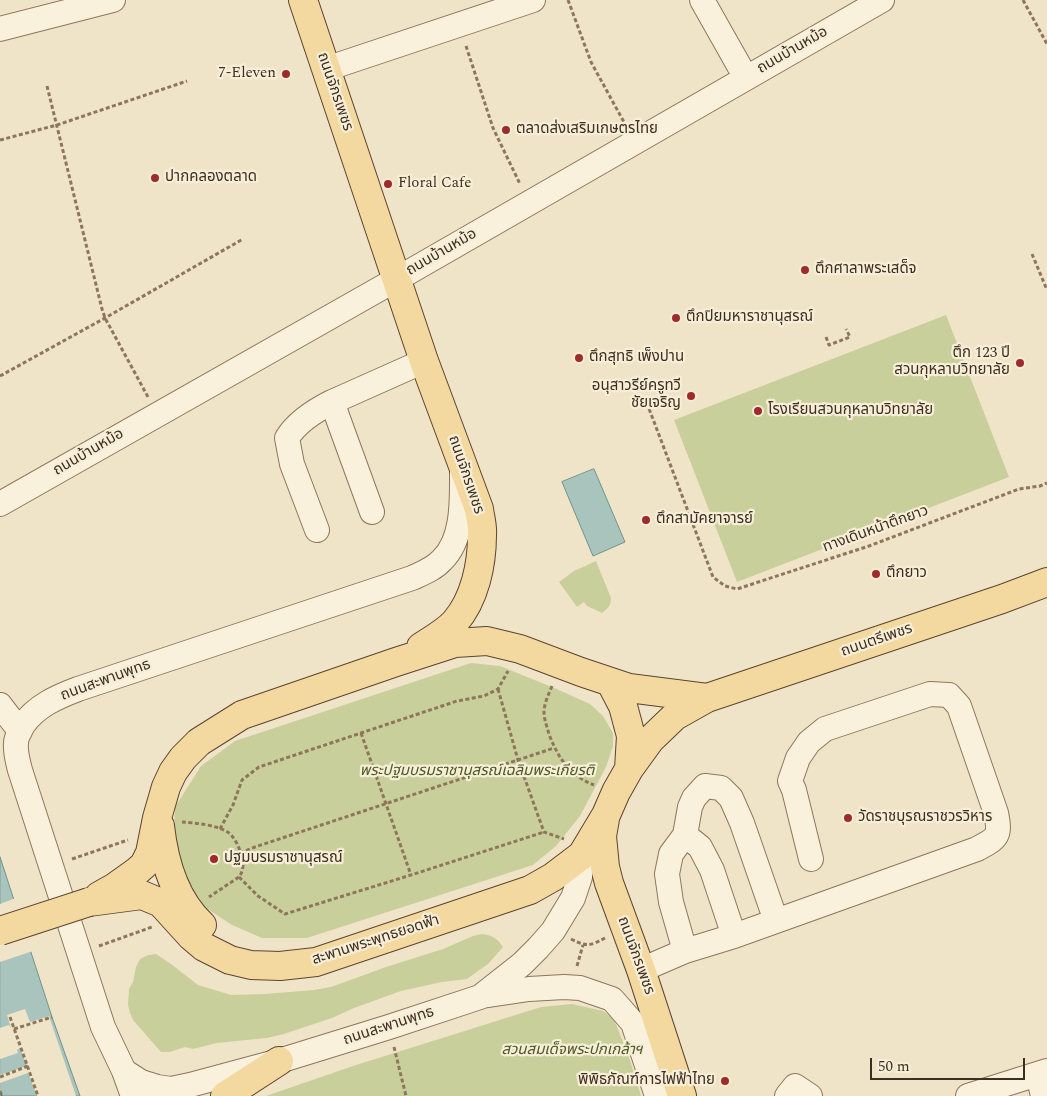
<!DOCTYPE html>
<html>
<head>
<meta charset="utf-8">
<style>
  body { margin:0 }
  #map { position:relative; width:1047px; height:1096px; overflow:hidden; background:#f0e4c8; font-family:Spectral,serif }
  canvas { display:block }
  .scale { position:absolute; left:870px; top:1058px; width:155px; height:22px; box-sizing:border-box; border:2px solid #3d2e20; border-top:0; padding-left:6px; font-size:15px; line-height:18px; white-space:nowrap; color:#3d2e20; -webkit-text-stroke:4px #f7eed8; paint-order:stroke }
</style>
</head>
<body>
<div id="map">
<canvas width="1047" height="1096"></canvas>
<div class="scale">50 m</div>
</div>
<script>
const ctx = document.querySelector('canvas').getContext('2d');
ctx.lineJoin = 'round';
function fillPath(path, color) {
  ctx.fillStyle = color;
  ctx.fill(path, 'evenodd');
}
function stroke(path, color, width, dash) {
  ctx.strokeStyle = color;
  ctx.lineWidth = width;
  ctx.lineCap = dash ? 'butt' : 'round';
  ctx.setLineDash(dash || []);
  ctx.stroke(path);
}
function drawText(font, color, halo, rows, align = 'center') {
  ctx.font = font + ' Spectral,"Noto Sans Thai",serif';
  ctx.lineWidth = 4.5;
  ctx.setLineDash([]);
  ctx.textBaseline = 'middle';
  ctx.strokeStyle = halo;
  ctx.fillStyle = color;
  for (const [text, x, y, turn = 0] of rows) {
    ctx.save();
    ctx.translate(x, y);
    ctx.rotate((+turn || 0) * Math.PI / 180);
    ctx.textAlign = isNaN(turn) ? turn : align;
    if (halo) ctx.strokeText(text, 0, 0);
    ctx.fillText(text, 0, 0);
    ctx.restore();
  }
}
fillPath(new Path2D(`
  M946,315L1009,477L737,582L674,420Z
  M596,561L611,598C611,606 608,608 602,613L587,606L584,602L577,607L559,582L574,571Z
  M471,663L500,666L552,687L590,704L603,716L613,733V746L606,767L580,816L556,846L533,865L307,938H262L232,925L206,908L187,884L173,847L175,807L201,766L235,741Z
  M482,934C492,935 497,938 503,947L488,964L467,979L442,982L401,991L354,1008L332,1018L284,1034L267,1038L217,1043L193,1049L185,1047L170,1052H161L133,1020L130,1013L128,1005L129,989L133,982L136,967L140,959L148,955L156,954L171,964L198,985L231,995L264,994L314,990L331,987L386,967L443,949L473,936Z
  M572,1004L603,1011L614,1019L630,1060L641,1096H266L353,1066L541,1007Z`), '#c9cf9b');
const water = new Path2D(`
  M594,469L625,542L593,556L562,482Z
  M0,857L52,1017L80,1096H0Z`);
fillPath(water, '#a9c4bc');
stroke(water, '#6f938a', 1);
fillPath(new Path2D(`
  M16,898L33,951L0,962V904Z
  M25,1009L30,1022L49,1016L76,1096H37L28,1073L0,1083V1075L27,1066L20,1048L17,1050L18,1053L0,1059V1028L9,1025L11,1028L7,1015Z`), '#f0e4c8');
stroke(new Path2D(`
  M0,1092L2,1096`), '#2f5d5a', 1, [6, 5]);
const minor = new Path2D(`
  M702,0L746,78
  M0,29L113,0
  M326,69L533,0
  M332,402L372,512
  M0,504L397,279L882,0
  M317,530L292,464L287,438C297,422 316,410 332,402L424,361
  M0,705L20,731
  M685,835L700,847L712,870L734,936
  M685,951L671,902L667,874L671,854L685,835L690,807L694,798L705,786L721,788L731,798L742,823L776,921
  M641,970L685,951L734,936L776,921L977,849C997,838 1001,837 996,813L959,706L949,695L930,694L825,729L809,742L798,758L790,781L794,790L811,859
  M482,996L529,989L564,987L580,988L612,999L633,1023L657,1096
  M124,1071L141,1082L157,1087L171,1089L190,1085L279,1061L389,1027L480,997L522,964L538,948L553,931L573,898L580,877L582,855
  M1038,1074L1043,1096
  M133,1096L124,1071L103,1027L20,770C18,762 15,752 16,743C16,737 20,731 23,725C36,706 57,697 78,689L412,578C423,573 434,569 442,560C464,539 462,499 462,471
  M787,1096L795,1086L810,1096
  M968,1096L1047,1071`);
const major = new Path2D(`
  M303,0L424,361L479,509C480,517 483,527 482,535C482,564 475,599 455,622C446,632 433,639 421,647
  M611,683L623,706L631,736L629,769
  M605,819L602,836L605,867L609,883L641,970L682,1096
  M160,826C164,862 174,899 202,925
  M99,896L115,887L136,872L144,865L150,853L157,818L166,787L173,772L183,758L199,742L242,715L396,662L455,643L487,641L520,649L581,672L629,688L707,698
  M89,902L142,895L161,903L191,936L204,947L230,960L251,965L280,966L316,962L530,890L553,877L582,855L606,815L616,792L629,769L650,740L675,716L707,698L1002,599L1047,582
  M225,1096L279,1061`);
stroke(minor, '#8d765c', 26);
stroke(major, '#5b4430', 30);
stroke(new Path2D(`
  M568,0L591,62L625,124
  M1023,0L1047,44
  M466,46L493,128L520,184
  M47,86L102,309L105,318L148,397
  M0,140L57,125L187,81
  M1032,254L1047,290
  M826,337L829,345L850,337L846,329
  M0,376L105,318L243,239
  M657,402L648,406L713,577L725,586L737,589L869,546L1019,489L1040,486L1047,483
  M552,686C549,693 544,704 544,712C544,719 547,727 549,734C558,758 570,776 594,785
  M498,689L518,760L544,832L564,839
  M361,733L411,875
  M182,822C196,823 218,825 229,833C235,838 239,847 241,854C244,862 244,870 239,877L209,897
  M220,829L233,805L242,780L259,767L457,701L484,696L498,689L508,671
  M240,853L255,847L554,748
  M72,859L128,840
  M239,877L258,896L285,914L411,875L544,832
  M571,939C587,947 590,946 605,938
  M99,946L152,927
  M577,966L583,945
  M10,1017L38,1096
  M14,1029L52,1017
  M394,1047L406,1096
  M0,1077L28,1066
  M0,1091L2,1096`), '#8d765c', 3, [4, 2.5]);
stroke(minor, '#faf1dc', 24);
stroke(major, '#f3d9a0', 28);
const majorBridge = new Path2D(`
  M0,931L89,902`);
stroke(majorBridge, '#5b4430', 30, []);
stroke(majorBridge, '#f3d9a0', 28);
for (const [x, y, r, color] of [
  [286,74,5,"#9e2a2b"],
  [506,130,5,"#9e2a2b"],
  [155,178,5,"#9e2a2b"],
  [388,184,5,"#9e2a2b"],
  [805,270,5,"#9e2a2b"],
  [676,318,5,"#9e2a2b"],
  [579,358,5,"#9e2a2b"],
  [1020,363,5,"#9e2a2b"],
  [691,396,5,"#9e2a2b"],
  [758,411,5,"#9e2a2b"],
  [646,520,5,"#9e2a2b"],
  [876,574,5,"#9e2a2b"],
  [848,818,5,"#9e2a2b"],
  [214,859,5,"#9e2a2b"],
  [725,1081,5,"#9e2a2b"]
]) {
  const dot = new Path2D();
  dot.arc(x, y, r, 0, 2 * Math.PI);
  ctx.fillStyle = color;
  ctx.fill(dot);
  stroke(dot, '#f7eed8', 2);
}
drawText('15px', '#3d2e20', '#f7eed8', [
  ["ถนนบ้านหม้อ",793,51,-30],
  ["ถนนจักรเพชร",334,92,71],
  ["ถนนบ้านหม้อ",442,253,-30],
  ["ถนนบ้านหม้อ",89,453,-30],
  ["ถนนจักรเพชร",465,475,71],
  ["ทางเดินหน้าตึกยาว",876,530,-20],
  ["ถนนตรีเพชร",877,641,-19],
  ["ถนนสะพานพุทธ",106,681,-20],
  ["สะพานพระพุทธยอดฟ้า",376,941,-18],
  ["ถนนจักรเพชร",635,956,70],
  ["ถนนสะพานพุทธ",389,1027,-18]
]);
drawText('15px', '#3d2e20', '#f7eed8', [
  ["7-Eleven",276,74,"right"],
  ["ตลาดส่งเสริมเกษตรไทย",516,130],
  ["ปากคลองตลาด",165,178],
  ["Floral Cafe",398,184],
  ["ตึกศาลาพระเสด็จ",815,270],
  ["ตึกปิยมหาราชานุสรณ์",686,318],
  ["ตึก 123 ปี",1010,354,"right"],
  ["สวนกุหลาบวิทยาลัย",1010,371,"right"],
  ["ตึกสุทธิ เพ็งปาน",589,358],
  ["อนุสาวรีย์ครูทวี",681,387,"right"],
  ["ชัยเจริญ",681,404,"right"],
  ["โรงเรียนสวนกุหลาบวิทยาลัย",768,411],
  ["ตึกสามัคยาจารย์",656,520],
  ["ตึกยาว",886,574],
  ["วัดราชบุรณราชวรวิหาร",858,818],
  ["ปฐมบรมราชานุสรณ์",224,859],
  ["พิพิธภัณฑ์การไฟฟ้าไทย",715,1081,"right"]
], 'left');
drawText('italic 15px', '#4d5a26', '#f7eed8', [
  ["พระปฐมบรมราชานุสรณ์เฉลิมพระเกียรติ",477,772],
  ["สวนสมเด็จพระปกเกล้าฯ",572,1051]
]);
</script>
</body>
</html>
